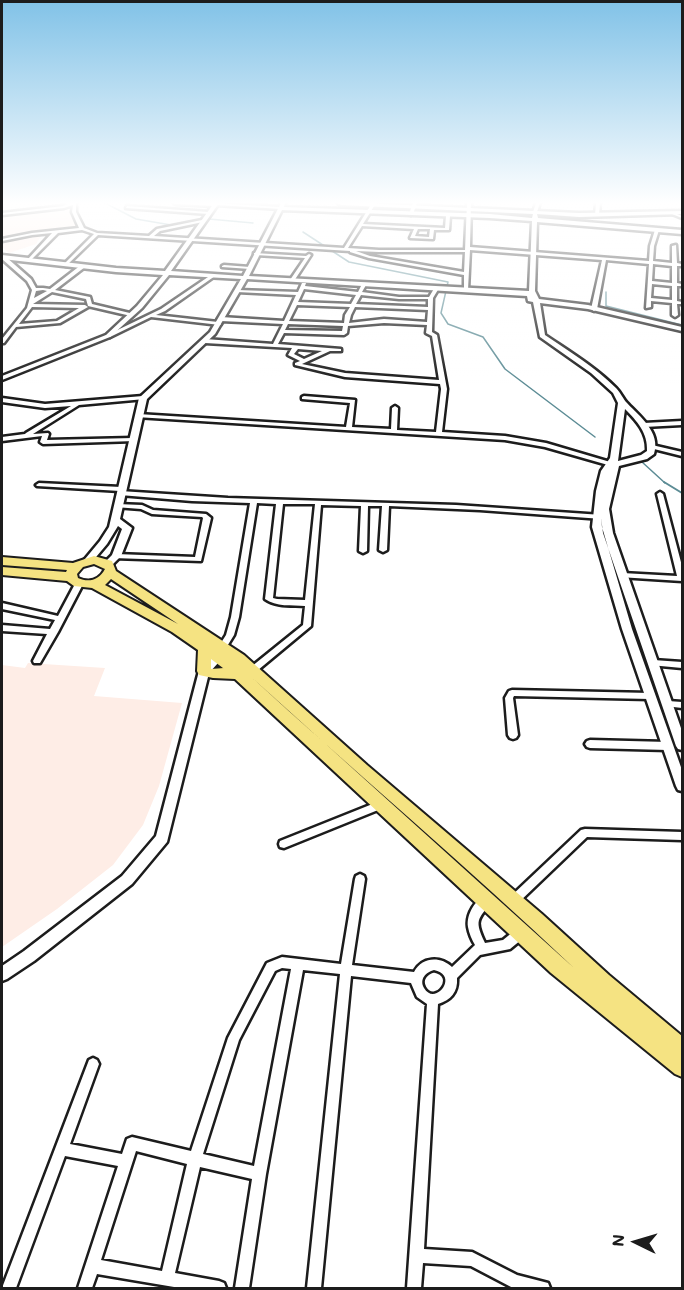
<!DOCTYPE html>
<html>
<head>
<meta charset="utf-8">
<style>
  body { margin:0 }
  #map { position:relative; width:684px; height:1290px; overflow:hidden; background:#fff; font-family:Mali,sans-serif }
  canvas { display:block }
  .frame { position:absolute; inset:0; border:3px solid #1c1c1c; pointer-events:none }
  .north { position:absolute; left:606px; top:1212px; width:60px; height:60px; -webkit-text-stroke:4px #fff; paint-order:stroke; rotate:275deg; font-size:16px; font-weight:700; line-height:24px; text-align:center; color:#1c1c1c }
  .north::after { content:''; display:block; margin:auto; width:21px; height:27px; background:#1c1c1c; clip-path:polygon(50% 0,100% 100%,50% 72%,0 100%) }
</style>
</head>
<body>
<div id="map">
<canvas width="684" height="1290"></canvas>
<div class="frame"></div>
<div class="north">N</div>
</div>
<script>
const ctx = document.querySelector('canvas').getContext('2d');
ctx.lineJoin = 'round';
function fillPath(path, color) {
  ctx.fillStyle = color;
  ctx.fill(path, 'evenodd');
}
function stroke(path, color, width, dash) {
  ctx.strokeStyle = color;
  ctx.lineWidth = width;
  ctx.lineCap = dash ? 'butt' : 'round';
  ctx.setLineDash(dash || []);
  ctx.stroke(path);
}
fillPath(new Path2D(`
  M67,203L78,230L41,236L36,244L9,253L2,247V212Z
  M28,663L105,668L94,696L182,703L159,786L143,825L113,865L57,909L2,947V665L25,668Z`), '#feede6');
stroke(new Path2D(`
  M105,203L136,219L171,225
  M209,219L253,223
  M303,232L349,262L448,282L441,313L448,324L483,337L505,369L595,437
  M606,292V306L682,325
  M642,462L665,483`), '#5c8c95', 1.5);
stroke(new Path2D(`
  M664,482L682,493`), '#5c8c95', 2);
const minor = new Path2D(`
  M65,203H76V212L84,228L97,233L149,236L157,229L202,220L203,222L160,231L154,236L344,248L372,203H376L363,224L445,228L446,216L448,215L450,216L449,230H434L433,239L410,238L414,229L362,226L348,248L379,250H465L467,203H471L470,247L649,261L650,246L655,230L657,229L659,230L654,246L653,261L672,263V246L676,245L677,263L682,264V266H677V283L682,284V286H677V301L682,302V304H677L678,315L675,317L672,315V303L651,301V307L646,308L649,264L606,260L597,309L594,311L591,309L602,260L470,250L468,290L466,291L464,290V275L369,258L350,252V251L98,235L66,266L64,265V264L94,234L82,230L58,233L30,261H28V259L52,233L32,235L2,241V239L32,233L79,228L72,212L73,205L64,208L2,215V213L63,206L67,204ZM418,229H430L429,237L415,236ZM356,251L379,252H465L464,272L370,256ZM653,264L672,266V283L652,281ZM652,284L672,286V300L651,298Z
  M174,203H215L281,207L283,208L281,209L216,205L214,206L176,204Z
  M413,203H417L413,214L411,215L409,214Z
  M536,203H540L537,212L535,213L533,212Z
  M596,203H600L599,215L597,216L595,215Z
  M127,206L209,212L211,213L209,214L126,208Z
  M672,212L682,216V218L672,214Z
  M254,253L306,256L309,254L311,255L294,281H292L290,280L305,258L256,255L254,254Z
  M2,257H6L31,279L36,288H43L50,289L81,265H85V267L55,290L90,297L92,304L134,314L131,316L88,306L86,299L52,292L33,304L85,305L88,307L60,323L16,327L4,343H2V339L27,308L32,290L27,281L2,259ZM43,290L47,291L34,298L36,291ZM32,307L79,308L57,321L19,324Z
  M224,265L250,267L252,268L250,269L222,267V266Z
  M211,275L215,276L165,311L156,315L218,322L221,324L220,325L151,317L110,337L105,336L161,309Z
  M302,283H306L305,286L358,292L362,284H364L366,285L362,292L399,297H429L435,287H439V288L433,298L432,332L437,335L447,389L442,432L505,436L546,443L617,464L618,465L615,467L545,447L505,440L136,417V415L138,414L346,427L350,403L302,399V397L304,396L355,400L352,427L391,429L392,408L395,406L398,408L397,430L436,432L441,389L440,384L345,377L295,365V363L300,361L288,355L292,348L205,343L202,341L205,339L273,344L283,324L221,321L218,319L221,317L284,321L296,295L237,292L235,291L237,290L298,292ZM304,289L356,295L351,304L298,302ZM361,295L399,299H428V307L356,304ZM297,305L350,307L345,315L344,323L289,321ZM355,307L428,310L427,322L384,319L349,323L351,315ZM384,323L427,325L426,333L432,336L439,380L345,373L302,364L330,351H341V349L278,344L284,333L344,335L347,333L348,326ZM288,324L343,326L342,331L285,330ZM298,349L322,351L304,359L294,354Z
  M143,396L145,397V399L79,405L33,434L48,433L49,434L47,440L133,438L135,439V441L43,444L40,442L42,436L2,441V437L25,434L26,433L71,406L45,408L2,402V398L45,404Z
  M682,421V425L644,427L641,425L644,423Z
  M652,445L682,452V456L650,448L649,447Z
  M39,483L121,487L124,489L120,491L228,498L456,505L602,515L606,517L602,519L480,510L389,506L387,550L383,552L379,550L382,506H368L367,551L363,553L359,551L361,506L321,505L311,626L252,675H246L245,673L246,671L303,625L305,606C292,605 276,607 265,599L276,504L257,503L239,617L234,635L226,648L223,649L219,646L226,635L231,617L250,503L192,501L120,495L117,493L120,491L37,486L36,485ZM283,504H315L305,600L277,599L273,598Z
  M660,492L663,494L682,566V581L619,577L618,575L622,573L677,576L657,494Z
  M117,504L142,505L153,510L206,514L211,518L201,561L113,558L112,556L113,554H116L195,557L203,518L202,517L152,514L141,509L115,507V505Z
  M79,581L83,584L58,632L40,663H34L33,661L47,634L2,631V625L50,629L55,620L2,609V603L58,616L75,584Z
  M653,660L682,662V668L650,665L649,663L650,661Z
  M512,690L650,693L653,694L654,696L653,698L650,699L514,696L513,698L518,735L516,738L513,739L510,738L508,735L505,698L509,691Z
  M668,701L682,702V708L665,706L664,704L665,702Z
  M590,740L668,742L671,743L673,746L671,749L668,750L590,748L587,747L585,744L587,741Z
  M380,801L383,802L385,805L383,808L284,848L280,847L279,844L280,841Z
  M585,829L682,832V840L587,837L517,904L513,906L509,904L508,901L509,898L581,830Z
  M360,874L364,876L365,879L352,965L414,972C422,957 440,956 452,967L475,945C472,940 469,933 468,927C466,914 476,899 487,894L491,896L492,899C481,920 472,916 485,943L503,940L519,927L523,926L527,927L528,931L527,935L510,949L480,955L457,978C458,992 451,1000 438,1004L424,1249L472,1252L517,1275L548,1283L550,1288H513L471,1266L423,1263L421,1288H407L427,1004L417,997L411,983L351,976L321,1288H307L340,974L303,970L266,1174L249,1288H235L252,1179L200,1167L175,1273L219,1281L224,1283L226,1288H180L97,1274L92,1288H78L118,1166L65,1156L16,1288H2L89,1060L93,1058L97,1060L99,1064L70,1144L122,1154L127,1139L132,1137L191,1151L228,1038L267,963L282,957L341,964L355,879L356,876ZM282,968L291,969L254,1166L203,1154L239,1040L275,971ZM434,970C460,975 435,1007 424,988C419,979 426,972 434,970ZM136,1151L187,1164L162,1271L101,1260Z`);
const tertiary = new Path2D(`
  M214,203H219L171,271L243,276L281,203H285L284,207L490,214L532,218L533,214L341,205L338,203H362L579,213L682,211V214L579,217L537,214L538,218L682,230V234L537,222L535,291L539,299L588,305L682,327V331L588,309L540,303L545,335C570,352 595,367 616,388C621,393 623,399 627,403C640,417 661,432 654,454L647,459L619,466L609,509L613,533L682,731V750L678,749L676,746L603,533L601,517L602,527L632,629L682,770V791L678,790L676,786L622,629L592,527L596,491L601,471L610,458L618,403L613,393L591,373L540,337L533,302L528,301L527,296L247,279L215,334L147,399L120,519L132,528L121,556L111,566H105L103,564L112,555L122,529L118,526L107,544L91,563H85L83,561L85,559L100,541L109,527L139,398L210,332L241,279L169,275L142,308L110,337L2,380V376L106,335L137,306L163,275L116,272L2,259V255L116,268L165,271ZM282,210L490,218L532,221L529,291L249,276ZM625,409C637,421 648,433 647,451L641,455L618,461Z
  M223,648L228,652L209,673L167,842L132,884L34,961L7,979L2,981V966L24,951L122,876L156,836L199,671L219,649Z`);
const primary = new Path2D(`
  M94,556L112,561L116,571L244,655L367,765L542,914L609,975L682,1036V1077L675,1074L551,973L235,679L213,678L199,675L197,671L198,650L172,632L92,588L74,586L67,581L2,575V567L66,572L67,570L2,565V557L73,563ZM94,564L105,569C99,580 89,583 78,578L77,574L83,567ZM111,579L178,624L105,585ZM211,659L223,668H224L211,669ZM248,674C356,773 468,867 574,968Z`);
stroke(minor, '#1c1c1c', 5);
stroke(tertiary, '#1c1c1c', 5);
stroke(primary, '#1c1c1c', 4);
fillPath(minor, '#fff');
fillPath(tertiary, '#fff');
fillPath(primary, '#f5e382');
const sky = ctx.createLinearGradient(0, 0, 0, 383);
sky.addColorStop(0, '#81c2e7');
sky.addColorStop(0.53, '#fff');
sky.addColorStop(1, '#ffffff00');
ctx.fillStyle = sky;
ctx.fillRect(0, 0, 684, 383);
</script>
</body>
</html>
